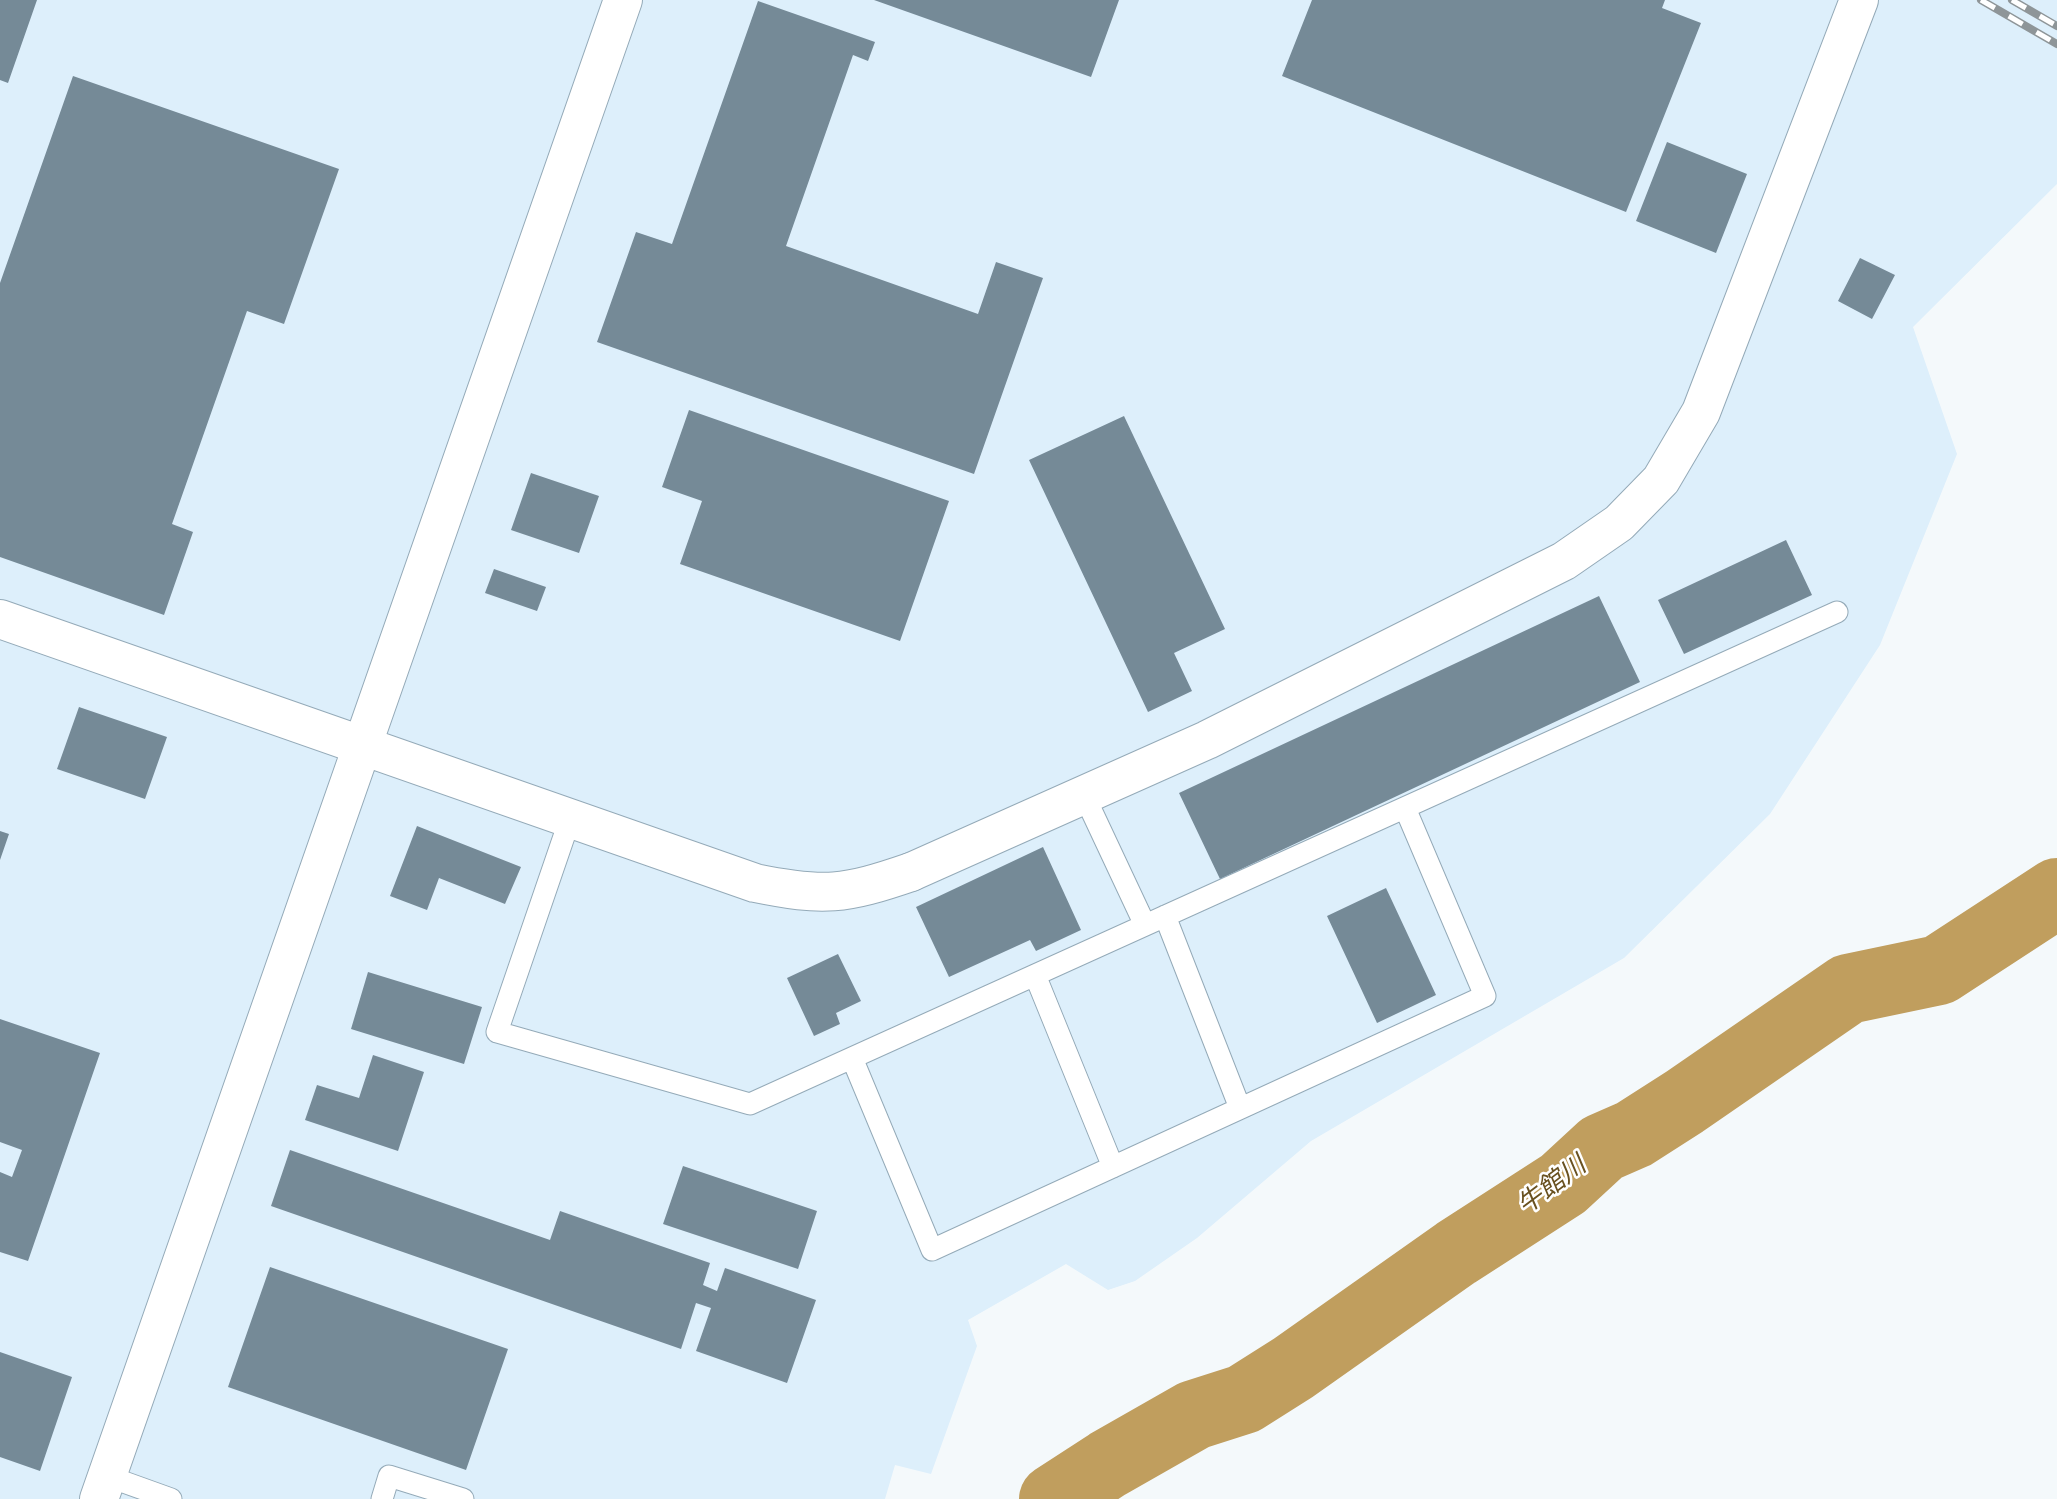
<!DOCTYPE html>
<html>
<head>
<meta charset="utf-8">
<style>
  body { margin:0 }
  canvas { display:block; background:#f4f9fb }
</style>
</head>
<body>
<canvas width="2057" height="1499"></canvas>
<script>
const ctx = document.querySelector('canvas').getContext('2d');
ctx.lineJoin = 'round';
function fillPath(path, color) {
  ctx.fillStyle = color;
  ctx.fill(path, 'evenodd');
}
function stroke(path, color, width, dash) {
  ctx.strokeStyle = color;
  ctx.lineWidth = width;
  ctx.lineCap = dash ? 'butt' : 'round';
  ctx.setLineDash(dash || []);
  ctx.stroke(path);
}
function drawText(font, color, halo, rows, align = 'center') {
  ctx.font = font + ' Arial,"Noto Sans JP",sans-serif';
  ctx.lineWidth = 5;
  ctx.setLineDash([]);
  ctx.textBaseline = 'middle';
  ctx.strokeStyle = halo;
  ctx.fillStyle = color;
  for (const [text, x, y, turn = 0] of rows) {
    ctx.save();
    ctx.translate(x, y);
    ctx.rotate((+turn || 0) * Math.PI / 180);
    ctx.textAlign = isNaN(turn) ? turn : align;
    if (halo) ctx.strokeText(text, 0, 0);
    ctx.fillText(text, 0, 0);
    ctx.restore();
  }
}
fillPath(new Path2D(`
  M0,0H2057V184L1913,327L1957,454L1880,645L1770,814L1624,958L1311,1141L1197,1238L1135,1281L1108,1290L1066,1264L968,1320L977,1346L931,1474L895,1465L885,1499H0Z`), '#ddeffb');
stroke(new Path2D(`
  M1054,1499L1108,1464L1194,1415L1244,1399L1293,1368L1456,1253L1563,1184L1602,1148L1634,1134L1684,1102L1848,989L1939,970L2057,893`), '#c09e5e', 70);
fillPath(new Path2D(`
  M0,0H37L8,83L0,80Z
  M874,0H1119L1091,77Z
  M1312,0H1665L1662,8L1701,23L1626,212L1282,76Z
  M758,1L875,42L868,61L853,55L786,246L978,314L996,262L1043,278L974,474L597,342L636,232L672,244Z
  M73,76L339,169L284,324L247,311L172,524L193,532L164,615L0,557V283Z
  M1667,142L1747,174L1716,253L1636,221Z
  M1860,258L1895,275L1872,319L1838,301Z
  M689,410L949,501L900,641L680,564L702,501L662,487Z
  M1124,416L1225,629L1174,653L1192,691L1148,712L1029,460Z
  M531,473L599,496L579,553L511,530Z
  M1786,540L1812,595L1684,654L1658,600Z
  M494,569L546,587L537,611L485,593Z
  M1599,596L1640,682L1220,879L1179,793Z
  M79,707L167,737L145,799L57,769Z
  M417,826L521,867L505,904L439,878L427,910L390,896Z
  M0,831L9,834L0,860Z
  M1043,847L1081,930L1036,951L1030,940L949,977L916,907Z
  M1386,888L1436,995L1377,1023L1327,916Z
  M838,954L861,1001L836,1013L840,1024L814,1036L787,978Z
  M368,972L482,1007L464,1064L351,1029Z
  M0,1019L100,1053L28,1261L0,1252V1172L12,1177L22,1150L0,1142Z
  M373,1055L424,1072L398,1151L305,1120L317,1085L359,1098Z
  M290,1150L550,1240L560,1211L710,1263L703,1285L717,1291L725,1268L816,1300L787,1383L696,1351L711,1308L696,1303L681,1349L271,1206Z
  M683,1166L817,1211L798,1269L663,1224Z
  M270,1267L508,1349L466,1470L228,1387Z
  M0,1352L72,1377L40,1471L0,1457Z`), '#758a97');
const lane = new Path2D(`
  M1084,795L1145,925
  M570,819L497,1032L750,1104L1837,612
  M1165,916L1240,1108
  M1035,975L1113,1167
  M852,1058L932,1250L1485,996L1405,808
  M107,1476L171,1499
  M382,1499L389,1476L463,1499`);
const street = new Path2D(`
  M911,872L1207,740L1564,561L1619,523L1661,480L1701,412L1859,0`);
const secondary = new Path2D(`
  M0,619L755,883C824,897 844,895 911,872
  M99,1499L623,0`);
stroke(lane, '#94aab8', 23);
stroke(street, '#94aab8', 40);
stroke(secondary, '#94aab8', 40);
stroke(lane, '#fff', 21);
stroke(street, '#fff', 38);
stroke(secondary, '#fff', 38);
const rail = new Path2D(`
  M1981,0L2057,44
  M2012,0L2057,26`);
stroke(rail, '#8e9598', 8);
stroke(rail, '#fff', 5, [16]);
drawText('italic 26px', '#695120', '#fff', [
  ["牛館川",1552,1186,-37]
]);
</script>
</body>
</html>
